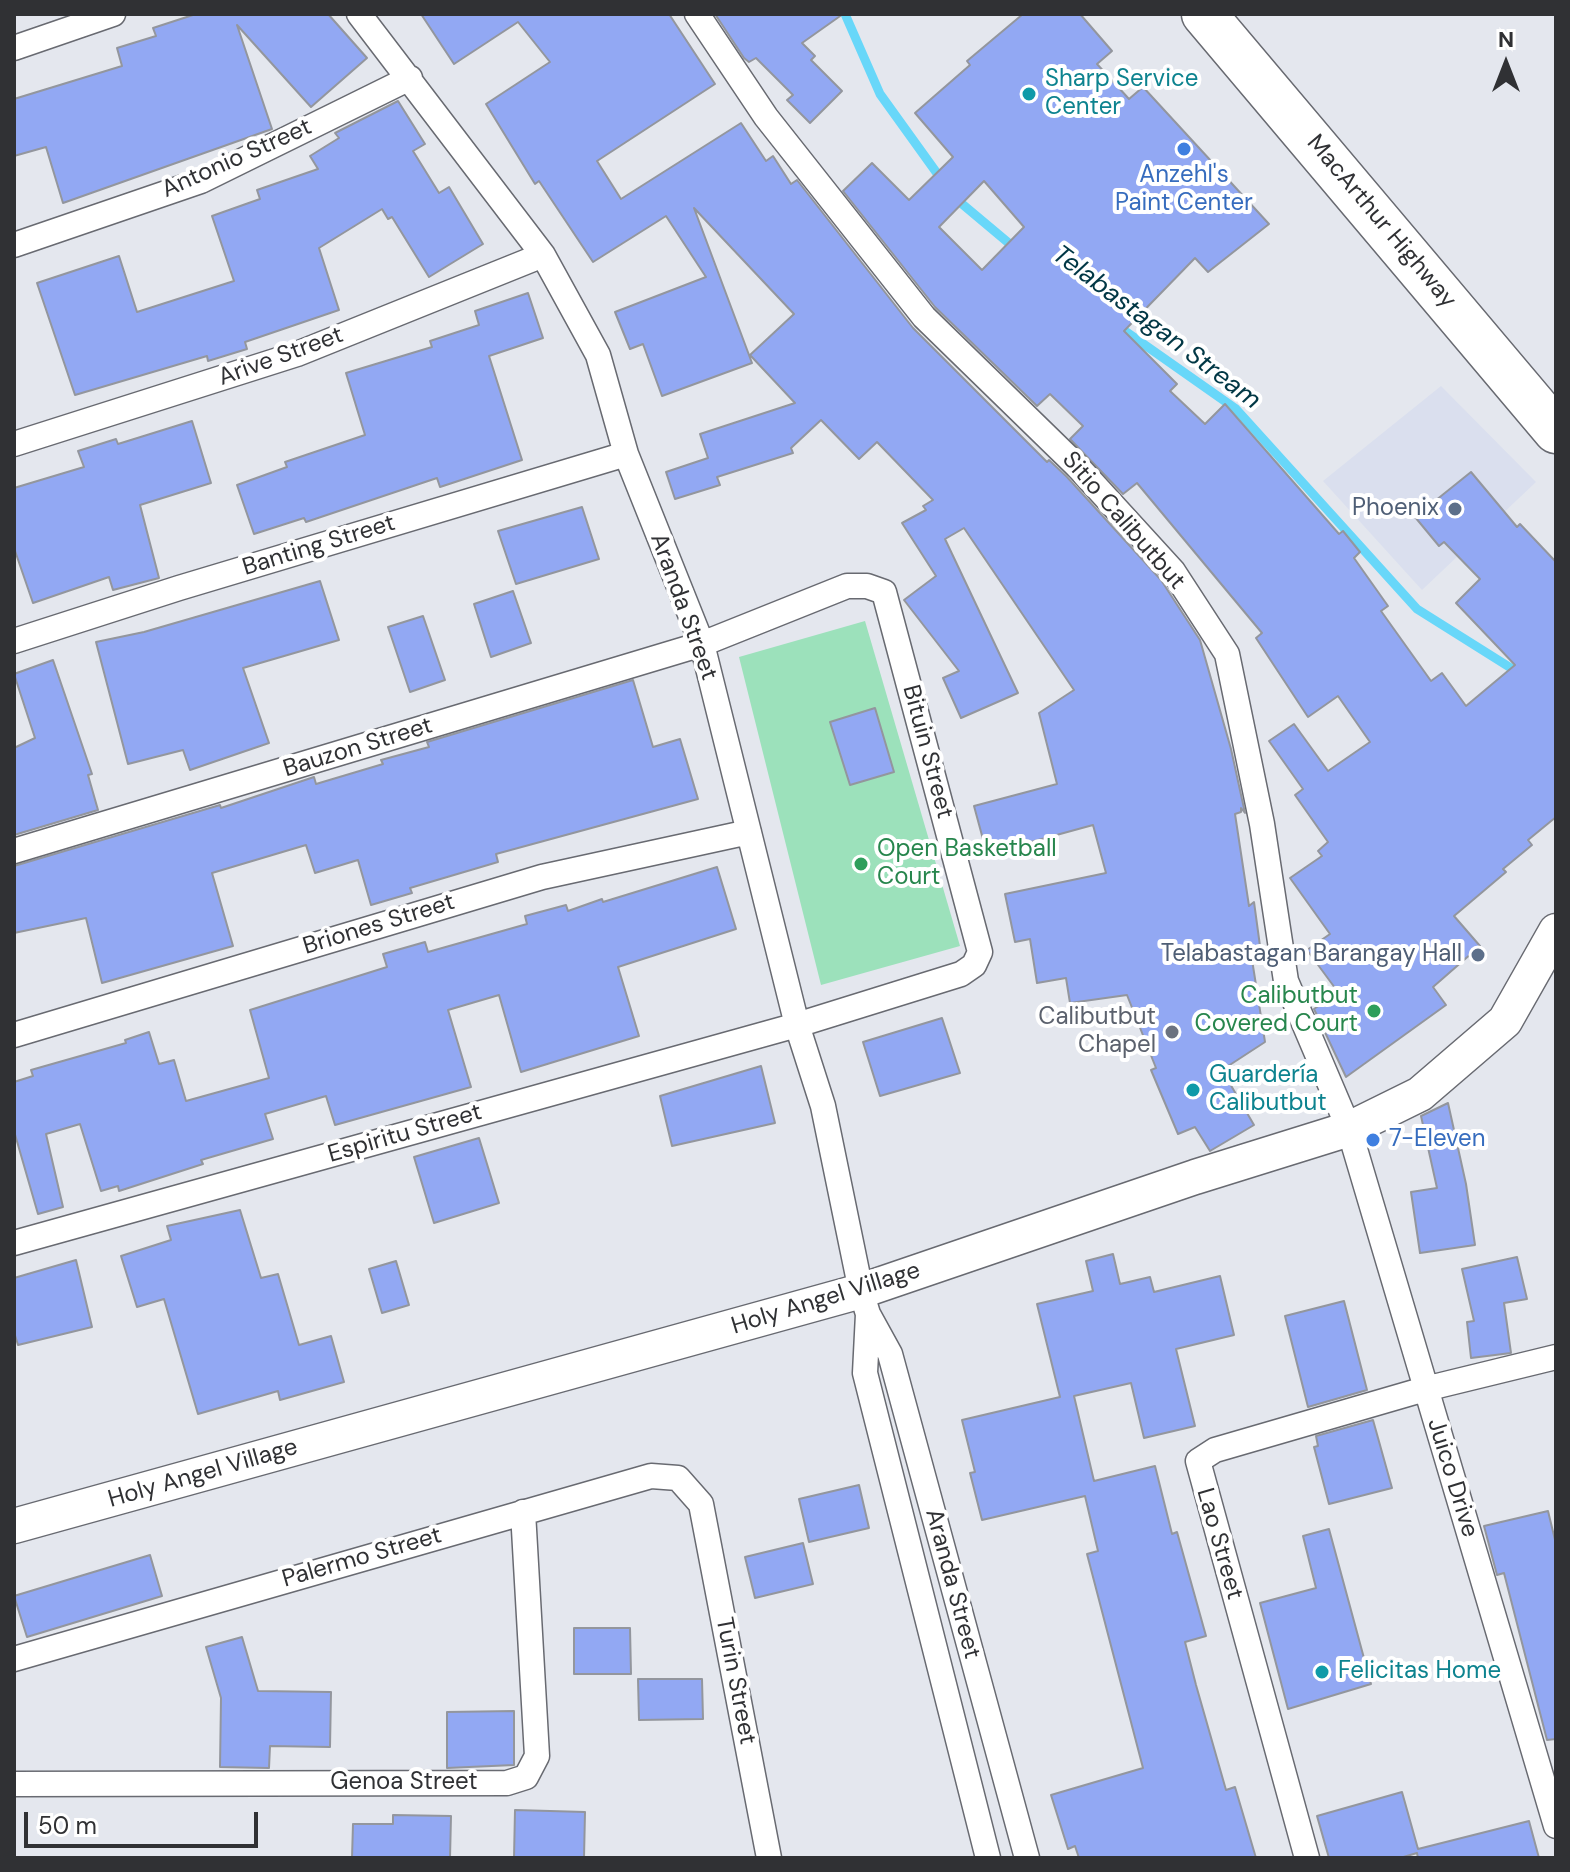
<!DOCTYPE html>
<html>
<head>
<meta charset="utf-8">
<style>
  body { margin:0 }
  #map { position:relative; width:1570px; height:1872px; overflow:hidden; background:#e4e7ee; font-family:"DM Sans",sans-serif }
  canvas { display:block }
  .frame { position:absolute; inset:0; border:16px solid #303134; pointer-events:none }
  .north { position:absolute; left:1466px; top:24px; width:80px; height:80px; -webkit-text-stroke:6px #fff; paint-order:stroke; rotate:0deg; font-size:22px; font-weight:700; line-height:32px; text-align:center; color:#303134 }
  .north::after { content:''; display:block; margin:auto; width:28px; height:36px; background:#303134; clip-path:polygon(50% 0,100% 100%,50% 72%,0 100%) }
  .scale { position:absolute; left:24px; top:1812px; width:234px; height:36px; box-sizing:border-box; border:4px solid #303134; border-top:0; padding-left:10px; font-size:24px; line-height:28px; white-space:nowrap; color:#303134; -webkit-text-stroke:6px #fff; paint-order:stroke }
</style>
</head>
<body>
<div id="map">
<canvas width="1570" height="1872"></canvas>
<div class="frame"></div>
<div class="north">N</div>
<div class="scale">50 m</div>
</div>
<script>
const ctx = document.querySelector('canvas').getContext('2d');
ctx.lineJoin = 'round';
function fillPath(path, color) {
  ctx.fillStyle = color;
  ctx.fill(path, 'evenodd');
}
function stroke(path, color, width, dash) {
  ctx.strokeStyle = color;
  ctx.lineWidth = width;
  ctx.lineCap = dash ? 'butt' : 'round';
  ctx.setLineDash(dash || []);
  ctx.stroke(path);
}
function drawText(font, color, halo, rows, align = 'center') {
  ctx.font = font + ' "DM Sans",sans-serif';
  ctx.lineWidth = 8;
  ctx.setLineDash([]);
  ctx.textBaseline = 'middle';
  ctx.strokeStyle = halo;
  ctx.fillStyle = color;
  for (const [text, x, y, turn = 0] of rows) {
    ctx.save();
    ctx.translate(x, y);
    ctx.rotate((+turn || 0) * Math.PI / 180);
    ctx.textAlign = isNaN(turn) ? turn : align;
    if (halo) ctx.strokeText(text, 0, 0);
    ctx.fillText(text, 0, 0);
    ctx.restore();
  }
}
fillPath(new Path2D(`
  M1441,386L1536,482L1422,590L1323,481Z`), '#dadfee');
fillPath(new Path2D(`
  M865,621L960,946L821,985L739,657Z`), '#9ce1bb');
stroke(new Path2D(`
  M845,14L880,94L944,183
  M955,198L1017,250
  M1115,324L1236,409L1417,609L1522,675`), '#68d7f9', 9);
const building = new Path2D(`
  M196,14H328L367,58L311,107L237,25L272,129L63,203L46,147L14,156V99L122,66L117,48L156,36L153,28Z
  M421,14H669L715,84L597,161L621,199L741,123L766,161L773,156L791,184L797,180L913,328L1047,462L1049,460L1067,477L1161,580L1200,640L1231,749L1245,813L1241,808V812L1235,814L1249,906L1254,902L1260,946L1250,947L1265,1042L1222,1070L1254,1125L1210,1151L1195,1127L1178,1134L1151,1070L1156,1068L1127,995L1070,1003L1066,978L1037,983L1030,939L1015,942L1005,894L1106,873L1093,825L987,854L974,806L1057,784L1039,713L1074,690L964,528L945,539L1018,693L961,718L943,678L959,671L904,600L936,576L902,523L926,510L923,506L933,500L877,442L859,459L821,420L791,448L793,453L717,477L720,485L675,499L666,472L708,458L700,434L795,403L750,355L794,314L694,208L752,363L662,396L643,344L630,349L615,312L706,277L666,216L593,262L539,181L535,184L486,104L550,62L518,22L454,64Z
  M715,14H843L802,43L815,56L811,60L842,91L810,123L787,100L793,95L756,58L749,62L744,58Z
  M1023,14H1080L1112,51L1097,64L1129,99L1143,87L1269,224L1208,272L1195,258L1124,331L1177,384L1170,391L1205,424L1225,404L1339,534L1343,531L1360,552L1354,558L1388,606L1381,611L1431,681L1442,673L1466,706L1515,665L1456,603L1480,579L1444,542L1439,546L1415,517L1471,472L1517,527L1520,524L1556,562V817L1528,840L1532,845L1503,869L1506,872L1454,916L1480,946L1433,987L1446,1005L1346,1077L1314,1009L1338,992L1307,950L1330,934L1290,878L1322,856L1318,851L1328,842L1295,795L1303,789L1269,741L1294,724L1328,771L1370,742L1338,696L1308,717L1256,638L1262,633L1137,483L1123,494L1070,439L1083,426L1050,394L1037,406L935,307L843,191L872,163L909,200L953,157L915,113L970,65L967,61ZM984,181L1024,227L982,270L939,227Z
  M398,101L425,144L413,151L439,193L449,187L483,244L429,277L392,217L388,219L382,209L319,248L339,310L245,342L247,349L208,361L207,356L75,395L37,283L119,256L137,312L234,281L212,216L260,199L257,190L318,169L310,156L339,138L335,133Z
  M528,293L543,338L489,356L522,460L440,487L437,478L306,522L304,518L254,534L237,485L287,467L285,462L365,435L346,373L432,347L430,341L479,325L475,311Z
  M192,421L211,483L140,505L159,578L113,590L109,577L33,603L14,548V488L84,467L78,451L116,439L118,444Z
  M582,507L599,559L516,584L498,531Z
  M320,581L339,640L243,668L269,743L190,770L183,750L128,764L96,642L144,632Z
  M513,591L531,643L491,657L474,604Z
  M423,616L445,680L410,692L388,627Z
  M53,660L92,774L88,775L98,810L14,835V748L35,738L14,674Z
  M633,680L653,747L680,739L698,799L496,854L498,862L410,888L412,893L371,905L358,860L315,873L306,845L212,873L233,946L102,983L86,918L14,933V866L220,805L221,808L314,777L316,784L383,764L381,760L429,747L427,742Z
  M875,708L894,772L850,785L830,722Z
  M717,867L736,929L618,967L639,1036L521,1072L499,995L448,1010L471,1087L335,1125L326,1096L265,1114L273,1139L201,1160L203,1164L119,1191L118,1186L101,1191L80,1124L46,1134L63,1207L38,1214L14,1131V1082L33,1076L31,1070L126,1043L125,1040L149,1032L159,1064L174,1060L186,1101L269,1078L250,1010L387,967L383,954L425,942L428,952L527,924L525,916L566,905L568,911L602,899L603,902Z
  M942,1018L960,1073L880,1096L863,1042Z
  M761,1066L775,1123L672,1146L660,1096Z
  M1448,1103L1466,1184L1475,1245L1420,1253L1411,1192L1437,1188L1421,1116Z
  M479,1138L499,1203L434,1223L414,1157Z
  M240,1210L261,1278L278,1274L299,1345L331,1336L344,1382L280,1400L278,1391L198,1414L164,1299L137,1307L121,1256L171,1240L167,1226Z
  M1113,1254L1120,1284L1150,1277L1154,1292L1220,1276L1234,1335L1176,1349L1195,1426L1144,1438L1131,1383L1074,1396L1094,1481L1155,1466L1172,1534L1177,1532L1206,1636L1185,1642L1196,1685L1226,1790L1235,1787L1256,1858H1079L1075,1846L1068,1849L1051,1795L1143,1768L1087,1554L1098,1551L1085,1496L982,1520L970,1473L975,1472L962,1420L1060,1397L1037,1304L1093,1291L1086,1261Z
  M1517,1257L1527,1299L1504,1303L1511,1353L1471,1358L1467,1322L1474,1321L1462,1269Z
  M76,1260L92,1327L18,1345L14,1332V1278Z
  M396,1261L409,1305L382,1313L369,1269Z
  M1344,1301L1367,1390L1308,1407L1285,1316Z
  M1373,1420L1392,1488L1329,1504L1314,1447L1318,1446L1316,1436Z
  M859,1485L869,1528L809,1542L799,1499Z
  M1548,1511L1556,1544V1739L1547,1740L1504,1573L1497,1575L1484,1526Z
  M1329,1529L1371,1684L1288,1709L1260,1603L1316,1588L1303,1536Z
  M803,1543L813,1584L755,1598L745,1557Z
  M150,1555L162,1596L27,1637L14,1596Z
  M574,1628H630L631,1674H574Z
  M242,1637L258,1691L331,1692L330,1747L270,1746L269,1768L220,1767L221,1698L206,1647Z
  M638,1679H702L703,1719L639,1720Z
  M514,1711V1765L447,1768V1712Z
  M1402,1792L1418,1849L1529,1821L1539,1858H1418L1417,1853L1400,1858H1329L1317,1816Z
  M515,1810L585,1812L584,1858H514Z
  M393,1815L451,1816L450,1858H352L353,1824H393Z`);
fillPath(building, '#92a8f3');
stroke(building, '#93969d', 2);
const street = new Path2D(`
  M359,14L543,255L598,355L626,454L702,644L797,1025L823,1106L861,1291L868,1314L890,1354L1027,1858
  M697,14L766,117L924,317L1078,467L1173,571L1227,654L1262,824L1286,981L1349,1129L1556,1826
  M14,48L113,14
  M14,245L201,181L410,78
  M14,444L297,354L543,255
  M14,641L179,588L626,454
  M14,851L702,644L847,586H867L884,592L980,952L974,965L961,974L797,1025L14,1243
  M14,1035L542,877L749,832
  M868,1314L865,1373L988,1858
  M14,1659L651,1476L678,1478L701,1504L769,1858
  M14,1784L507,1783L526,1777L537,1756L523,1512
  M1307,1858L1198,1461L1215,1450L1425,1389L1556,1357`);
const secondary = new Path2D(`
  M14,1526L861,1291L1195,1177L1349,1129L1420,1094L1505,1021L1556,931`);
const highway = new Path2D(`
  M1204,14L1556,431`);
stroke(street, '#686a71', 27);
stroke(secondary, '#686a71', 37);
stroke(highway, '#686a71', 47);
stroke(street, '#fff', 24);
stroke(secondary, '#fff', 34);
stroke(highway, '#fff', 44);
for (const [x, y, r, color] of [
  [1029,94,8,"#0f9aa8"],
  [1184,149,8,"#3f7fe0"],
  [1455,509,8,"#5c6f8a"],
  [861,864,8,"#2e9e5b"],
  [1478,955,8,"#5c6f8a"],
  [1374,1011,8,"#2e9e5b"],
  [1172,1032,8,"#6b7280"],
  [1193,1090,8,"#0f9aa8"],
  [1373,1140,8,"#3f7fe0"],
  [1322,1672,8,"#0f9aa8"]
]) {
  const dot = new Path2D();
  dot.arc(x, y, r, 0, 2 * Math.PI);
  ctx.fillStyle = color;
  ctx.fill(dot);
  stroke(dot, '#fff', 3);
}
drawText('24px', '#0d838f', '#fff', [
  ["Sharp Service",1045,80],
  ["Center",1045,108],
  ["Guardería",1209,1076],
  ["Calibutbut",1209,1104],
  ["Felicitas Home",1338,1672]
], 'left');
drawText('24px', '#303134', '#fff', [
  ["Antonio Street",237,159,-24],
  ["MacArthur Highway",1381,222,50],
  ["Arive Street",281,357,-20],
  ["Sitio Calibutbut",1123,521,49],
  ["Banting Street",319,546,-17],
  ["Aranda Street",683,607,70],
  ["Bauzon Street",358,748,-17],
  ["Bituin Street",927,752,75],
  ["Briones Street",379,925,-17],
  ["Espiritu Street",405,1134,-16],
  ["Holy Angel Village",826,1299,-17],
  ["Holy Angel Village",203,1474,-16],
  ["Juico Drive",1452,1478,73],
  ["Lao Street",1219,1544,74],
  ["Palermo Street",362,1558,-16],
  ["Aranda Street",952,1584,75],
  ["Turin Street",735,1681,79],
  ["Genoa Street",404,1783]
]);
drawText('24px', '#366cbe', '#fff', [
  ["Anzehl's",1184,176],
  ["Paint Center",1184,204],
  ["7-Eleven",1389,1140,"left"]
]);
drawText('24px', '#4e5e75', '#fff', [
  ["Phoenix",1439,509],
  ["Telabastagan Barangay Hall",1462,955]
], 'right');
drawText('24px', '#27864d', '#fff', [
  ["Open Basketball",877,850],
  ["Court",877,878],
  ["Calibutbut",1358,997,"right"],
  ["Covered Court",1358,1025,"right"]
], 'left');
drawText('24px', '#5b616d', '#fff', [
  ["Calibutbut",1156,1018],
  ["Chapel",1156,1046]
], 'right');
drawText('italic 26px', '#013745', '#fff', [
  ["Telabastagan Stream",1156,328,37]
]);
</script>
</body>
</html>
